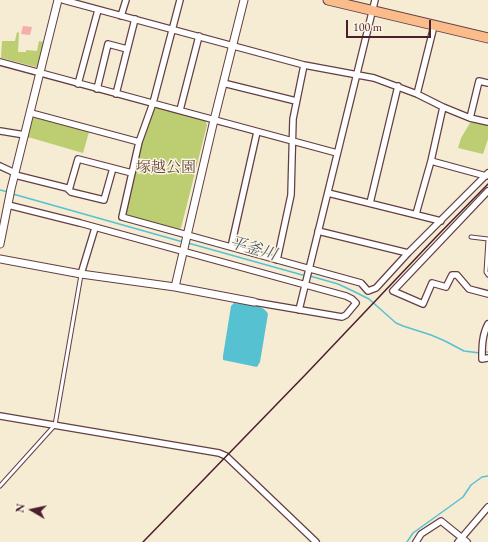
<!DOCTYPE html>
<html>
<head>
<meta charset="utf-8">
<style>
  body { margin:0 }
  #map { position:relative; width:488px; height:542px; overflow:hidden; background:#f6ebd3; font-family:"EB Garamond",serif }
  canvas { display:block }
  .north { position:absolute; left:12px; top:490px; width:40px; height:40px; -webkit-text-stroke:3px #fcf5e5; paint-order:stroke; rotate:279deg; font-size:11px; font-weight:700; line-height:16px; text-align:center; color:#4a1f2b }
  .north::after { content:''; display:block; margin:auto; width:14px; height:18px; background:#4a1f2b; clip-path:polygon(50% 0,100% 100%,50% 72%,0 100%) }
  .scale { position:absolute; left:346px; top:20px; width:85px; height:18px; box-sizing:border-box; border:2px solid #4a1f2b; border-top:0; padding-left:5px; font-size:12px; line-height:14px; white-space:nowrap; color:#4a1f2b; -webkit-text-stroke:3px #fcf5e5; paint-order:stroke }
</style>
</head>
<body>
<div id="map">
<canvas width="488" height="542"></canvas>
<div class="north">N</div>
<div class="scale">100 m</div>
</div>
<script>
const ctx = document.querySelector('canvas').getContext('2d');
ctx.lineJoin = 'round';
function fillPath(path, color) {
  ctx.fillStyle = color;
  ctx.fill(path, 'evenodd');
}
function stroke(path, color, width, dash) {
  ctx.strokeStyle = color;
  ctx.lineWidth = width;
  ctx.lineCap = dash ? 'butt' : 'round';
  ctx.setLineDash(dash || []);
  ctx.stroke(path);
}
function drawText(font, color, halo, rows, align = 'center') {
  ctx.font = font + ' "EB Garamond","Noto Serif JP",serif';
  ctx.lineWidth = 3;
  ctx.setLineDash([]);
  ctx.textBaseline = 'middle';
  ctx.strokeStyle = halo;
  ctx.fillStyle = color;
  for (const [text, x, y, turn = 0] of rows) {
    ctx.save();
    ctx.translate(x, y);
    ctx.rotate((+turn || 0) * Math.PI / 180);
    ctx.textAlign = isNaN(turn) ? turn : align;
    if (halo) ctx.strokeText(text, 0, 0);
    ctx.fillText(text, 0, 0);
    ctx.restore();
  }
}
fillPath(new Path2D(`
  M17,32L19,33L18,52H26V50L37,51L39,41L44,42L38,66L36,67L1,58L2,41H15Z
  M157,108L205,120L207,125L181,228L179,229L127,215L125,213L142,143L154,109Z
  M34,117L89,132L83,153L28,137L33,118Z
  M473,122L488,125V139L483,154L458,148L461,138L470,123Z`), '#bcce71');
fillPath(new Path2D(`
  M234,303C244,304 264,304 268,314L260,362L257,367L223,360V356L231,306Z`), '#56c2d1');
stroke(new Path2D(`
  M0,190L8,192
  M13,194L183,242
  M188,243L306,276
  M310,276L338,284L353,291L369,299L396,323L403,326L431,335L445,341L464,351L480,353
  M484,352H488
  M407,542L413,533L463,497L471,485L482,477L488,476`), '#56c2d1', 1.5);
fillPath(new Path2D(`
  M23,26L32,27L30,35L21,34Z`), '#f7aea9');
const service = new Path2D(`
  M471,237L488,239
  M488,240L486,272L488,275
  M0,486L55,425L81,275`);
const minor = new Path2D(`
  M63,0L304,65L374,78L417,94L443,107L470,118L488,122
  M180,0L153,103L139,142L122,217L361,283L368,291L376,288L408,253L488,173
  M121,16L126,0
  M0,62L337,153
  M223,83L296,101
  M78,84L98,10
  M97,89L108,44L127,49
  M116,94L135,19
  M417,94L434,26
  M180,110L199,36
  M31,113L139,142
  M470,118L479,81L488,83
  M0,131L25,135
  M431,161L486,176
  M0,166L15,173
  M15,175L67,188L71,192L104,200L113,168
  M69,190L78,159L132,173
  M488,191L393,291L423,304L432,283L446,287L452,275H457L469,289L488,294
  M328,193L441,221
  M370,203L398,86
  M8,205L80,223L346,296L352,299L356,303L346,315L342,317L254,302
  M416,214L431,161L443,107
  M318,231L408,253
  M231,247L257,132
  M277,260L291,195L293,119L304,65
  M81,274L95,228
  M299,310L375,0
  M488,324C482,335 482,347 482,359L488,358
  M0,416L219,453L226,456L316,542
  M416,542L421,534L441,521L467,542
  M458,542L488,507`);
const tertiary = new Path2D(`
  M0,244L11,189L58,0
  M0,259L81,274L175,287L254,302
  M175,287L214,120L244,0`);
const primary = new Path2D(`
  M328,0L488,38`);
stroke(service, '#643e44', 5);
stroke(minor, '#643e44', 8);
stroke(tertiary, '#643e44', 9);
stroke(primary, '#643e44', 11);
stroke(service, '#fff', 3);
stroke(minor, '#fff', 5.5);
stroke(tertiary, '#fff', 7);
stroke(primary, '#fabc8b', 9);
stroke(new Path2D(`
  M143,542L307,373L436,237L488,184`), '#4a1f2b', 1.5);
drawText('15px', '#664b3c', '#fcf5e5', [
  ["塚越公園",166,168]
]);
drawText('italic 16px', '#4e5865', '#fcf5e5', [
  ["平釜川",253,249,16]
]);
</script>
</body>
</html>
